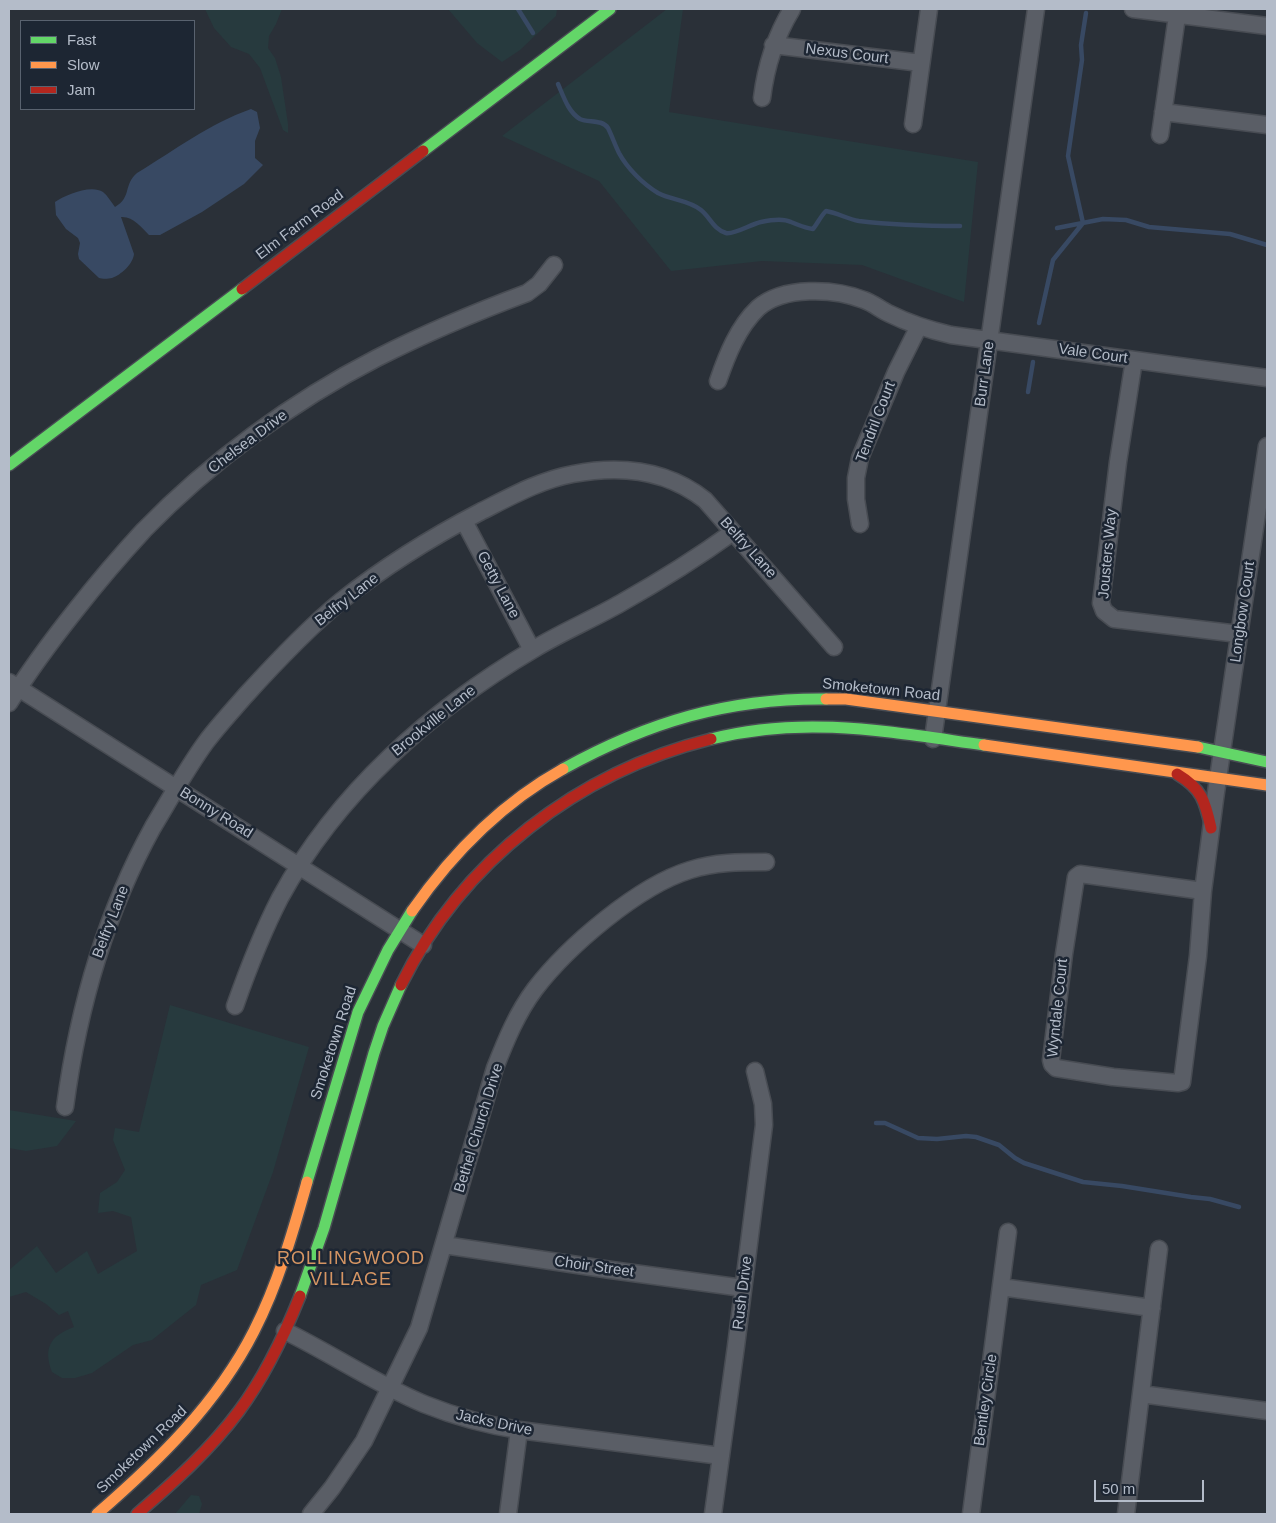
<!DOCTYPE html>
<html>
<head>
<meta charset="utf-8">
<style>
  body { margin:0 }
  #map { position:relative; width:1276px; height:1523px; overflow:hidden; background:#2a3038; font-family:Helvetica,sans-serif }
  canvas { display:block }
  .frame { position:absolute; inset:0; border:10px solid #b4bcc9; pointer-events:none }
  .legend { position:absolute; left:20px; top:20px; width:175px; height:90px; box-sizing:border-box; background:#1d2633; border:1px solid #59626f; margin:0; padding:6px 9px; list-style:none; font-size:15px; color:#b4bcc9 }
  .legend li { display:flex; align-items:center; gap:10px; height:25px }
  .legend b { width:25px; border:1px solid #59626f }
  .scale { position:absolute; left:1094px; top:1480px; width:110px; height:22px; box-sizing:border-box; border:2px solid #b4bcc9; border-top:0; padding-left:6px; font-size:15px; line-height:18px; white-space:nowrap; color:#b4bcc9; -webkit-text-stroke:4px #1d2633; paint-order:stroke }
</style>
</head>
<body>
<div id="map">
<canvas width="1276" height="1523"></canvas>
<div class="frame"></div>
<ul class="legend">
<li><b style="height:6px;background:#63d668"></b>Fast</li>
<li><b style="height:6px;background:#ff974d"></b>Slow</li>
<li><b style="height:6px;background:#b3261e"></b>Jam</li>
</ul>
<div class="scale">50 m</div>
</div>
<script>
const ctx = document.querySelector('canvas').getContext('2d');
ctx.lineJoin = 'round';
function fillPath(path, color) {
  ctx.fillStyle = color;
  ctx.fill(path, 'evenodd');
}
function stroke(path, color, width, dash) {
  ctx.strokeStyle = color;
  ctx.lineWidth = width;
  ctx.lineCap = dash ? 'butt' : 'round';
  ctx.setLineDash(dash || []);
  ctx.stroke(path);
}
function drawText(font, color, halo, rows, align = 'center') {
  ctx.font = font + ' Helvetica,sans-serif';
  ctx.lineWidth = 5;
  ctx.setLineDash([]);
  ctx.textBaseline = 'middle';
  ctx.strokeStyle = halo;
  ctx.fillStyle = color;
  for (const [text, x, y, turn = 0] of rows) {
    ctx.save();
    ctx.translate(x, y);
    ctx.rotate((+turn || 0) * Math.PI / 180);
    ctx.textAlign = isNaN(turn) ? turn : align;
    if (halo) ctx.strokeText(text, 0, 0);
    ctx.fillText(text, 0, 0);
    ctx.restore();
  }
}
fillPath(new Path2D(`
  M205,9H282L276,24L269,36L268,48L275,58L281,77L288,124V133L283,130L260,68L249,54L231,47L214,28Z
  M448,9H557L556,16L520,50L502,62L477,43Z
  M667,9H683L669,112L978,162L964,302L862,265L762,261L671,271L599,181L502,136Z
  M170,1005L309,1047L273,1172L237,1270L201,1285L196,1305L152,1340L133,1345L92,1373L75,1378H62L52,1372C43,1348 50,1336 74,1327L68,1311L59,1315L46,1304L26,1292L9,1297V1270L37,1246L56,1273L87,1251L98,1274L137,1251L131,1217L113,1211L98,1213L100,1193L117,1182L125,1170L113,1140L115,1128L139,1132Z
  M9,1110L76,1121L57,1146L26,1151L9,1148Z
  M191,1495L199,1496L202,1504L199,1514H175Z`), '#273a3e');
fillPath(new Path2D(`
  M251,109L257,112L260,128L255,141V158L263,165L244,184L202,212L160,235H149C141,227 133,216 121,217L134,254C133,264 121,275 112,278C108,279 102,279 99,278L79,259L78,254L80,243L78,238L66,229L56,215L55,202C65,195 91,184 103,192C108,196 111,202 115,207C132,197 123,185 137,173C175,150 209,124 251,109Z`), '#384963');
stroke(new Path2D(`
  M518,9L533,33
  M558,84C563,95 568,112 580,119C588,123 602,119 608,128C612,136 615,145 619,153C627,168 643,184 658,193C671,200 689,200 701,210C710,217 713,229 726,233C734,235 751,224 761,222C770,220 783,218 791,222C799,225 804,228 813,229C818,223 820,217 826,211C838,213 847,219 859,221C893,225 926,226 960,226
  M1057,228L1103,219L1126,220L1149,227L1230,234L1267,245
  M1039,323L1053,260L1083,223L1068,156L1082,60L1081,45L1086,13
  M1028,392L1033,362
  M876,1123H885L918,1138L937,1139L966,1136L976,1137L999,1145L1015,1158L1024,1163L1083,1182L1122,1186L1191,1197L1210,1199L1239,1207`), '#384963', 4.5);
const street = new Path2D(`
  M1133,9L1267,26
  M773,45L921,63
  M762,98C766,65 775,37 792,9
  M1163,112L1267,125
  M913,124L929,9
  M1160,135L1178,9
  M1134,360L1118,462L1101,603L1104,611L1114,619L1239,634
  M718,381C727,355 738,327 758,308C783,286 834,288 864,300C873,303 881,310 890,314C910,324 930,330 951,335L1267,378
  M464,521L532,650
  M860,524L856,499V478L860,458L896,372L919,326
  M9,682L423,945
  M9,703C29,671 52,640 75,611C97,583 120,556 144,530C210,462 293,401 377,358C426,333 476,312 527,293L539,284L554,265
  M933,739L1036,9
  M1080,874L1203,891L1198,956L1182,1082L1178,1083L1113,1077L1056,1068L1052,1064L1051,1060L1064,954L1076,877Z
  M1203,891L1215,799L1267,446
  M235,1006C248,969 262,933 280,898C337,793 432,709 534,649C562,632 593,619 621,603C660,581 697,558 733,532
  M65,1107C78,1009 105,914 153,827C170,799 187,768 206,742C218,726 232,711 245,696C275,663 307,629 341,601C384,567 432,537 480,512C510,497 540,480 573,474C620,465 667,470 705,500L834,647
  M444,1245L611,1270L743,1288
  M1001,1287L1152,1308
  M285,1331C332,1354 376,1384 424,1404C454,1416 486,1425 519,1430L721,1456
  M1141,1394L1267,1411
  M311,1514L332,1488L364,1441L419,1328L495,1068C506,1040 517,1013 535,989C568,946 638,886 690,870C715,862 740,862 766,862
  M508,1514L519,1430
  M713,1514L736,1346L764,1125L763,1104L755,1071
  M971,1514L1008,1232
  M1126,1514L1159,1249`);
const fast = new Path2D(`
  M423,151L610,9
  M9,465L242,289
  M711,739C805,715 890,732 984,745
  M1198,747L1267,762
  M563,769C648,722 728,698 826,699
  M307,1182L358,1012L388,950L412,911
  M300,1296L324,1228L374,1053L383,1026L401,985`);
const slow = new Path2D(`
  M826,699H846L1198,747
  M984,745L1267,785
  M412,911C451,855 502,803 563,769
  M97,1514C158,1461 217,1404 254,1331C278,1284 293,1232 307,1182`);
const jam = new Path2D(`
  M242,289L423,151
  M1177,774C1202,789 1205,801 1211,828
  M401,985C462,861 578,772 711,739
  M137,1514C174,1482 210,1450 239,1411C265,1376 284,1336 300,1296`);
stroke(street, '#484c53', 19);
stroke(fast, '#484c53', 14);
stroke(slow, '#484c53', 14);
stroke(jam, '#484c53', 14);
stroke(street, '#5a5e66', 16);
stroke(fast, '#63d668', 11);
stroke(slow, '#ff974d', 11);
stroke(jam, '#b3261e', 11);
drawText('15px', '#b4bcc9', '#1d2633', [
  ["Nexus Court",847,54,7],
  ["Elm Farm Road",300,225,-37],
  ["Vale Court",1093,354,8],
  ["Burr Lane",985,374,-82],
  ["Tendril Court",876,422,-69],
  ["Chelsea Drive",248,442,-37],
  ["Belfry Lane",748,548,48],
  ["Jousters Way",1108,554,-85],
  ["Getty Lane",498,585,62],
  ["Belfry Lane",347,600,-38],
  ["Longbow Court",1243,612,-82],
  ["Smoketown Road",881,690,6],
  ["Brookville Lane",434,721,-39],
  ["Bonny Road",216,813,32],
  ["Belfry Lane",111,922,-69],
  ["Wyndale Court",1058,1008,-84],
  ["Smoketown Road",334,1043,-72],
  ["Bethel Church Drive",479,1128,-73],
  ["Choir Street",594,1267,8],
  ["Rush Drive",743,1293,-83],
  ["Bentley Circle",986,1400,-82],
  ["Jacks Drive",494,1423,12],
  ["Smoketown Road",142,1450,-44]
]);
ctx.letterSpacing = '1px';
drawText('18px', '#d59563', '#1d2633', [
  ["ROLLINGWOOD",351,1259],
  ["VILLAGE",351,1280]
]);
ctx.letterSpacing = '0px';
</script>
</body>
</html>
